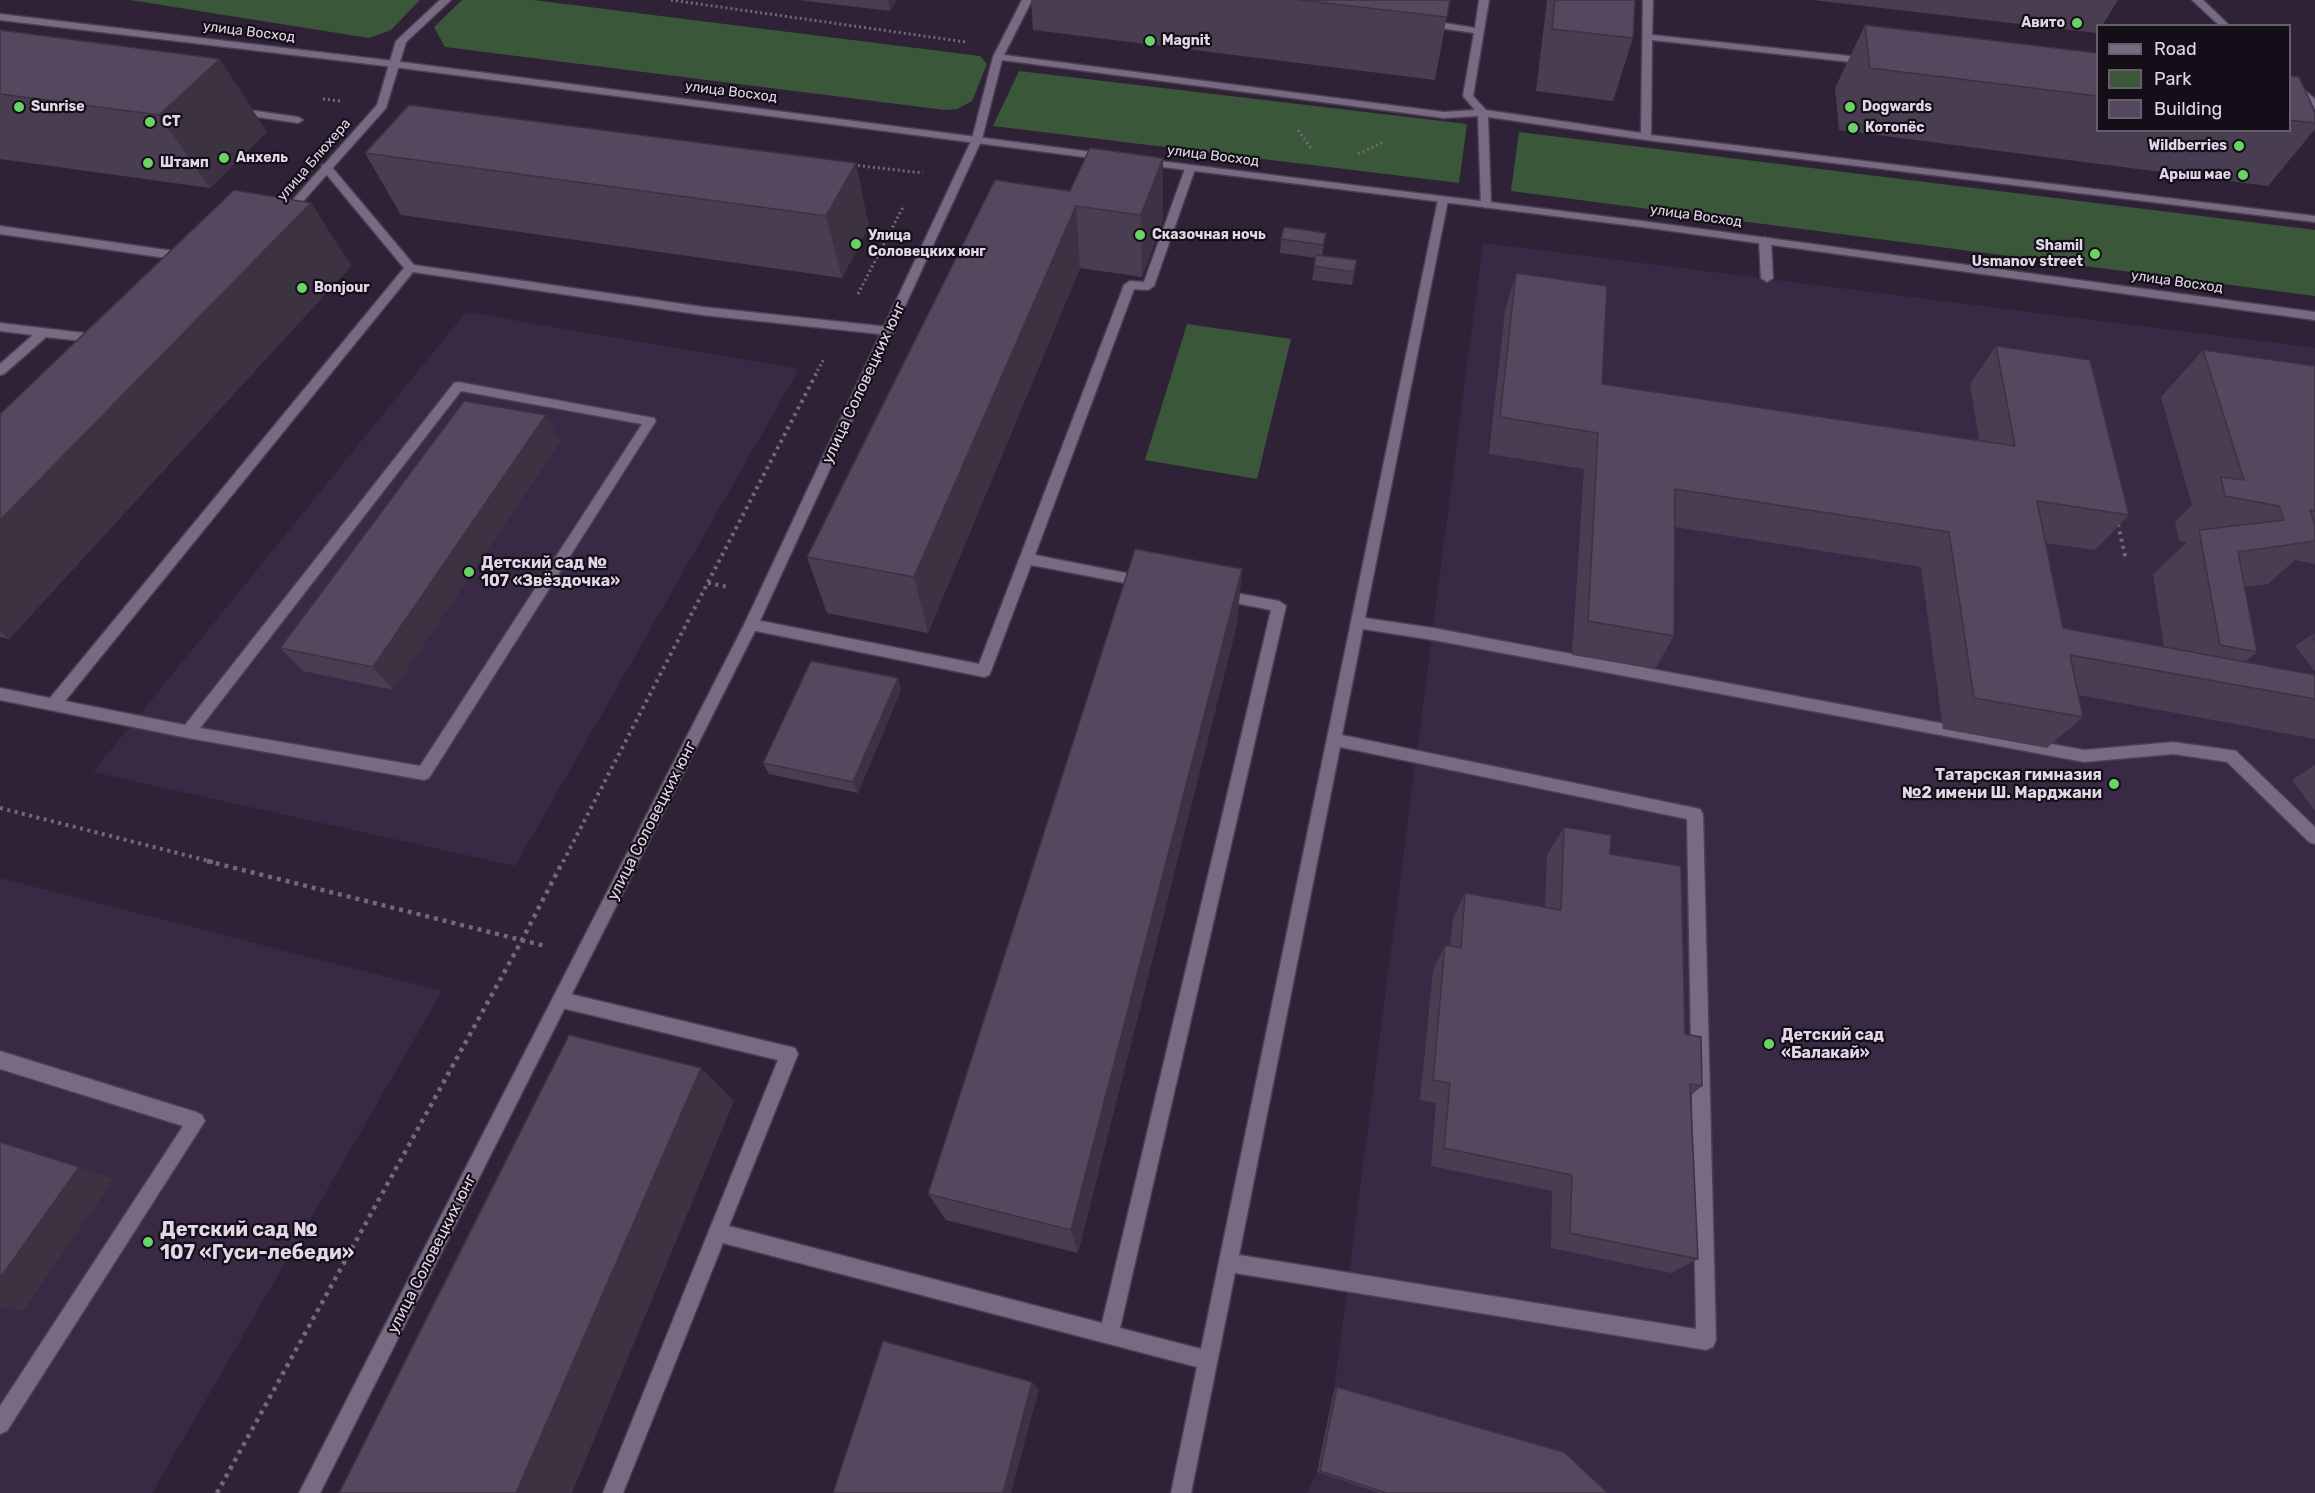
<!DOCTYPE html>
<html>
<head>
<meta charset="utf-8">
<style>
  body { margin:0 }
  #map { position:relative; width:2315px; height:1493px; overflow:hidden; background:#2f2237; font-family:Rubik,sans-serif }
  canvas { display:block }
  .legend { position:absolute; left:2096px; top:24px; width:195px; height:108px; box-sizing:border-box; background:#140e18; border:2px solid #665f6a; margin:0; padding:8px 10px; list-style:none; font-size:18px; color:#e0d8e6 }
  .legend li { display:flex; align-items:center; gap:12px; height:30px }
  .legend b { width:30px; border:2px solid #665f6a }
</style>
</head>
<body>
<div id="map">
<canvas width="2315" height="1493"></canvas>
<ul class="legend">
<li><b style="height:8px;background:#796a83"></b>Road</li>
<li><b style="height:16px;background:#3b5739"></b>Park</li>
<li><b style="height:16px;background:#55475e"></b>Building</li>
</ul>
</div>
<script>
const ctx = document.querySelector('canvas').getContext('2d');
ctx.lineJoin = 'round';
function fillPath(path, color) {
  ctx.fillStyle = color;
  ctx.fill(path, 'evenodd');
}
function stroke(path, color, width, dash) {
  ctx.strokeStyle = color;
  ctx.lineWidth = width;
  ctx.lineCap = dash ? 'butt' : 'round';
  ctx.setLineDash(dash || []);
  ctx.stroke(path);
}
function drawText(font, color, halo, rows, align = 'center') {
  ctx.font = font + ' Rubik,sans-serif';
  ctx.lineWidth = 4.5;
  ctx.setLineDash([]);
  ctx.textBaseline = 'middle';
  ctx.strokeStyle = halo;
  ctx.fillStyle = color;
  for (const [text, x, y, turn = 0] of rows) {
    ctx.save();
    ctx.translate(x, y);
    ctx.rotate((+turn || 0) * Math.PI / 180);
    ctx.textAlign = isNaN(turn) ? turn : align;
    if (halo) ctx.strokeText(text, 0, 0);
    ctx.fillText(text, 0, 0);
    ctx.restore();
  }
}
fillPath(new Path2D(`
  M1483,243L2315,348V1493H1307L1317,1472L1334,1390Z
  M466,312L799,369L515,866L93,772Z
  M0,878L442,991L152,1493H0Z`), '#3a2944');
fillPath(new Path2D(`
  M130,0H420L391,30L369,38Z
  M462,0H533L980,56L987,64L972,101L957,109L945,110L445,47L434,27Z
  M1019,71L1467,124L1459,183L993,126Z
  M1519,132L2315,230V296L1511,191Z
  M1187,324L1291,339L1257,479L1145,460Z`), '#3b5739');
const lane = new Path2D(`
  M1022,0H1032L1004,55L1444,112L1475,110L1463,96L1474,33L1426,26L1421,23L1426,20L1475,28L1479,0H1489L1473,96L1486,110L1641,133L1643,0H1653L1652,35L1868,58L1873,61L1868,64L1652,40L1651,135L2315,216V222L1646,140L1488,117L1491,205L1486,208L1481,205L1478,116L1444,118L1002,60L982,139L973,141L972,139L993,57Z
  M2290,101L2315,103V109L2290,107Z
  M235,108L298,117L303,120L298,123L231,113L230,111Z
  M326,164L330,165L414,265L703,307L889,327L895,331L889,335L703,315L413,272L65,701L185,725L454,383L458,382L654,418L656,421L654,424L429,778L424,780L188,738L0,700V688L50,698L404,268L322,169V165ZM461,391L642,424L420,766L200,728Z
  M1190,166L1195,169L1154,286L1148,290L1134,289L1035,555L1146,577L1151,578L1153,582L1151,586L1146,587L1031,565L991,671L989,675L984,677L746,629L744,625L746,621L751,619L979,664L1124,285L1130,281L1144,282L1185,169Z
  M1443,197L1448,200L1365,618L1433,628L2084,750L2173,742L2231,750L2236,751L2315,827V844L2309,842L2227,762L2173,754L2084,762L1433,640L1363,629L1342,735L1700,809L1703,814L1716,1340L1713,1347L1706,1350L1235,1273L1191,1493H1171L1197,1367L723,1243L623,1493H603L778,1060L562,1008L556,1006L554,1000L556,994L562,992L795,1048L798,1054L729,1226L1102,1323L1271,610L1215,599L1213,595L1220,590L1279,601L1286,606L1120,1328L1201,1349L1438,200ZM1340,747L1687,819L1696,1329L1239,1255Z
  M0,226L187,253L193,257L187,261L0,234Z
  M1765,237L1771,241L1773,278L1767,282L1761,278L1759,241Z
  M0,323L101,335L107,339L101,343L46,337L4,374L0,375V364L33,335L0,331Z
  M0,1051L196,1112L202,1115L205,1121L7,1431L0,1434V1406L183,1126L0,1069Z`);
const street = new Path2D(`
  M440,0H451L406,42L386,108L289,217H281V213L377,105L396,41Z
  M2192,0H2203L2230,26H2220Z
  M2290,78L2315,99V107L2290,86Z
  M977,136L982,139L758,625L320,1493H299L744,625L972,139Z`);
const secondary = new Path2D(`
  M0,14L394,61L1107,154L1112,157L1107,160L394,67L0,20Z
  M1143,159L1642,221L2315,312V320L1642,227L1139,164V160Z`);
stroke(lane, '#4b4052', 3);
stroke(street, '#4b4052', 3);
stroke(secondary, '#4b4052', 3);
stroke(new Path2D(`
  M671,0L966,42
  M323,99L340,101
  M1298,130L1311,148
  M1358,154L1384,142
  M853,165L923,173
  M858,294L904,205
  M815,375L824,359`), '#73687b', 3, [2, 3]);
stroke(new Path2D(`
  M2118,524L2126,560
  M708,583L728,587
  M0,808L213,862
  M563,862L816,374`), '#73687b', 4, [3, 4.5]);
stroke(new Path2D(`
  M207,861L545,946
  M217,1493L522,940L563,861`), '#73687b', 4.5, [4, 5]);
fillPath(lane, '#796a83');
fillPath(street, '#796a83');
fillPath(secondary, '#796a83');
fillPath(new Path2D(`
  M798,0H896L890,11Z
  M1031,0H1450L1435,80L1033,30Z
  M1547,0H1635L1633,38L1613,101L1536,91Z
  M1812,0H2118L2102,26H2097V33Z
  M1865,25L2097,53V130H2289V76L2315,112V129L2268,186L1839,130L1835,88Z
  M0,30L267,132L210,188L0,159Z
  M409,105L869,226L842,278L401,215L365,153Z
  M1070,191L1163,220L1142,277L1080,268L928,633L827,613L807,557Z
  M311,203L351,266L9,639L0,637V414Z
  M1326,233L1322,256L1357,260L1352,285L1312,280L1316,258L1280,253L1281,239Z
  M1516,273L1602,384L1979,440L1970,384L1996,346L2129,515L2095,550L2046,543L2063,628L2164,647L2153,574L2187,542L2179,541L2175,522L2192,505L2161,397L2203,350L2315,366V564L2295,560L2268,584L2244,587L2257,652L2245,662L2315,675V739L2079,695L2083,717L2047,748L1943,729L1921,567L1675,527L1674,636L1655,669L1572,655L1584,469L1489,454L1505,311Z
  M560,441L393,690L303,671L280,648Z
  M1242,569L1237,624L1078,1253L946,1220L928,1194Z
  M2315,634V671L2295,646L2311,635Z
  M901,690L858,793L769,774L763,763Z
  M2315,765V811L2292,780Z
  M1564,827L1610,854L1685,1034L1702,1086L1690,1096L1698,1259L1671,1273L1551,1248L1552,1191L1431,1166L1436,1103L1420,1100L1433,970L1445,945L1450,946L1453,919L1465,893L1545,907L1547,855Z
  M1337,1387L1608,1493H1379L1317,1472L1334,1390Z`), '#493d51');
fillPath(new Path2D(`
  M888,0H896L890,11Z
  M220,59L267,132L210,188L159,115Z
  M1163,158V220L1142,277L1141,215Z
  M856,163L869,226L842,278L826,216Z
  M311,203L351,266L9,639L0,632V520Z
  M1076,206L1080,268L928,633L914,577Z
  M1326,233L1324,247L1321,259L1323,245Z
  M546,415L560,441L393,690L373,667Z
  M1242,569L1237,624L1078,1253L1071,1230Z
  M898,678L901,690L858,793L853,782Z
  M701,1068L734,1101L572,1493H516Z
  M79,1167L114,1179L23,1311L0,1307V1278Z
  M1032,1382L1039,1390L1011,1493H1003Z`), '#3c3242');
const building = new Path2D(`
  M1299,0H1450L1447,17Z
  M1555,0H1635L1633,38L1552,29Z
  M1865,25L2097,53V96L1870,68Z
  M0,30L220,59L159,115L0,94Z
  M2289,76L2299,77L2315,112V123L2289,120Z
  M409,105L856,163L826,216L365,153Z
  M1090,148L1163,158L1141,215L1076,206L914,577L807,557L995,180L1070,191Z
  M234,190L311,203L0,520V414Z
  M1284,227L1326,233L1323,245L1281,239Z
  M1316,255L1357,260L1354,272L1314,266Z
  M1516,273L1607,286L1602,384L2015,446L1996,346L2090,360L2129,515L2037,501L2063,628L2315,675V699L2070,655L2083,717L1974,698L1949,532L1675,489L1674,636L1588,621L1598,433L1500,417Z
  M2203,350L2315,366V511L2310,510L2315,525V541L2238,552L2257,652L2220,645L2199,530L2284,520L2279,506L2225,496L2221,477L2244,480Z
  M464,401L546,415L373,667L280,648Z
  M1135,549L1242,569L1071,1230L928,1194Z
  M2315,634V640L2311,635Z
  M811,661L898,678L853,782L763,763Z
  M1564,827L1611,835L1610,854L1681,866L1685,1034L1701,1037L1702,1086L1690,1084L1698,1259L1570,1233L1572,1175L1444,1148L1450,1083L1433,1080L1445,945L1461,948L1465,893L1561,910Z
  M569,1035L701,1068L516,1493H339Z
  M0,1142L79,1167L0,1278Z
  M883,1341L1032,1382L1003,1493H833Z
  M1337,1387L1564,1452L1608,1493H1386L1320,1471Z`);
fillPath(building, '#55475e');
stroke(building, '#3c3242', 1.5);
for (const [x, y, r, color] of [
  [2077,23,6,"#69d464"],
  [1150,41,6,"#69d464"],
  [19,107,6,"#69d464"],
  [1850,107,6,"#69d464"],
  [150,122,6,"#69d464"],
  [1853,128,6,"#69d464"],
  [2239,146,6,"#69d464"],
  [224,158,6,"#69d464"],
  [148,163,6,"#69d464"],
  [2243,175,6,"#69d464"],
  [1140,235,6,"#69d464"],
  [856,244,6,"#69d464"],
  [2095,254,6,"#69d464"],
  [302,288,6,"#69d464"],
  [469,572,6,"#69d464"],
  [2114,784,6,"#69d464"],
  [1769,1044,6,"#69d464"],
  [148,1242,6,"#69d464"]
]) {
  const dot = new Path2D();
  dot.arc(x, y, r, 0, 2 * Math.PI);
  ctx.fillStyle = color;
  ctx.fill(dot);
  stroke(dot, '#140e18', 2);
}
drawText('bold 14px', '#e0d8e6', '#140e18', [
  ["Авито",2065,23,"right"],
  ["Magnit",1162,41],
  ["Sunrise",31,107],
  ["Dogwards",1862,107],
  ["СТ",162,122],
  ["Котопёс",1865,128],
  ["Wildberries",2227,146,"right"],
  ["Анхель",236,158],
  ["Штамп",160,163],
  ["Арыш мае",2231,175,"right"],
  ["Сказочная ночь",1152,235],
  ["Улица",868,236],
  ["Соловецких юнг",868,252],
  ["Shamil",2083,246,"right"],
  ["Usmanov street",2083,262,"right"],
  ["Bonjour",314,288]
], 'left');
drawText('14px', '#e0d8e6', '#140e18', [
  ["улица Восход",249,32,7],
  ["улица Восход",731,92,7],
  ["улица Восход",1213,156,7],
  ["улица Блюхера",314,160,-49],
  ["улица Восход",1696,216,8],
  ["улица Восход",2177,282,8]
]);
drawText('16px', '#e0d8e6', '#140e18', [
  ["улица Соловецких юнг",864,383,-65],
  ["улица Соловецких юнг",652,821,-63],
  ["улица Соловецких юнг",432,1254,-63]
]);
drawText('bold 16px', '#e0d8e6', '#140e18', [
  ["Детский сад №",481,563],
  ["107 «Звёздочка»",481,581],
  ["Татарская гимназия",2102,775,"right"],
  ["№2 имени Ш. Марджани",2102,793,"right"],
  ["Детский сад",1781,1035],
  ["«Балакай»",1781,1053]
], 'left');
drawText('bold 20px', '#e0d8e6', '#140e18', [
  ["Детский сад №",160,1230],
  ["107 «Гуси-лебеди»",160,1253]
], 'left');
</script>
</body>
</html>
